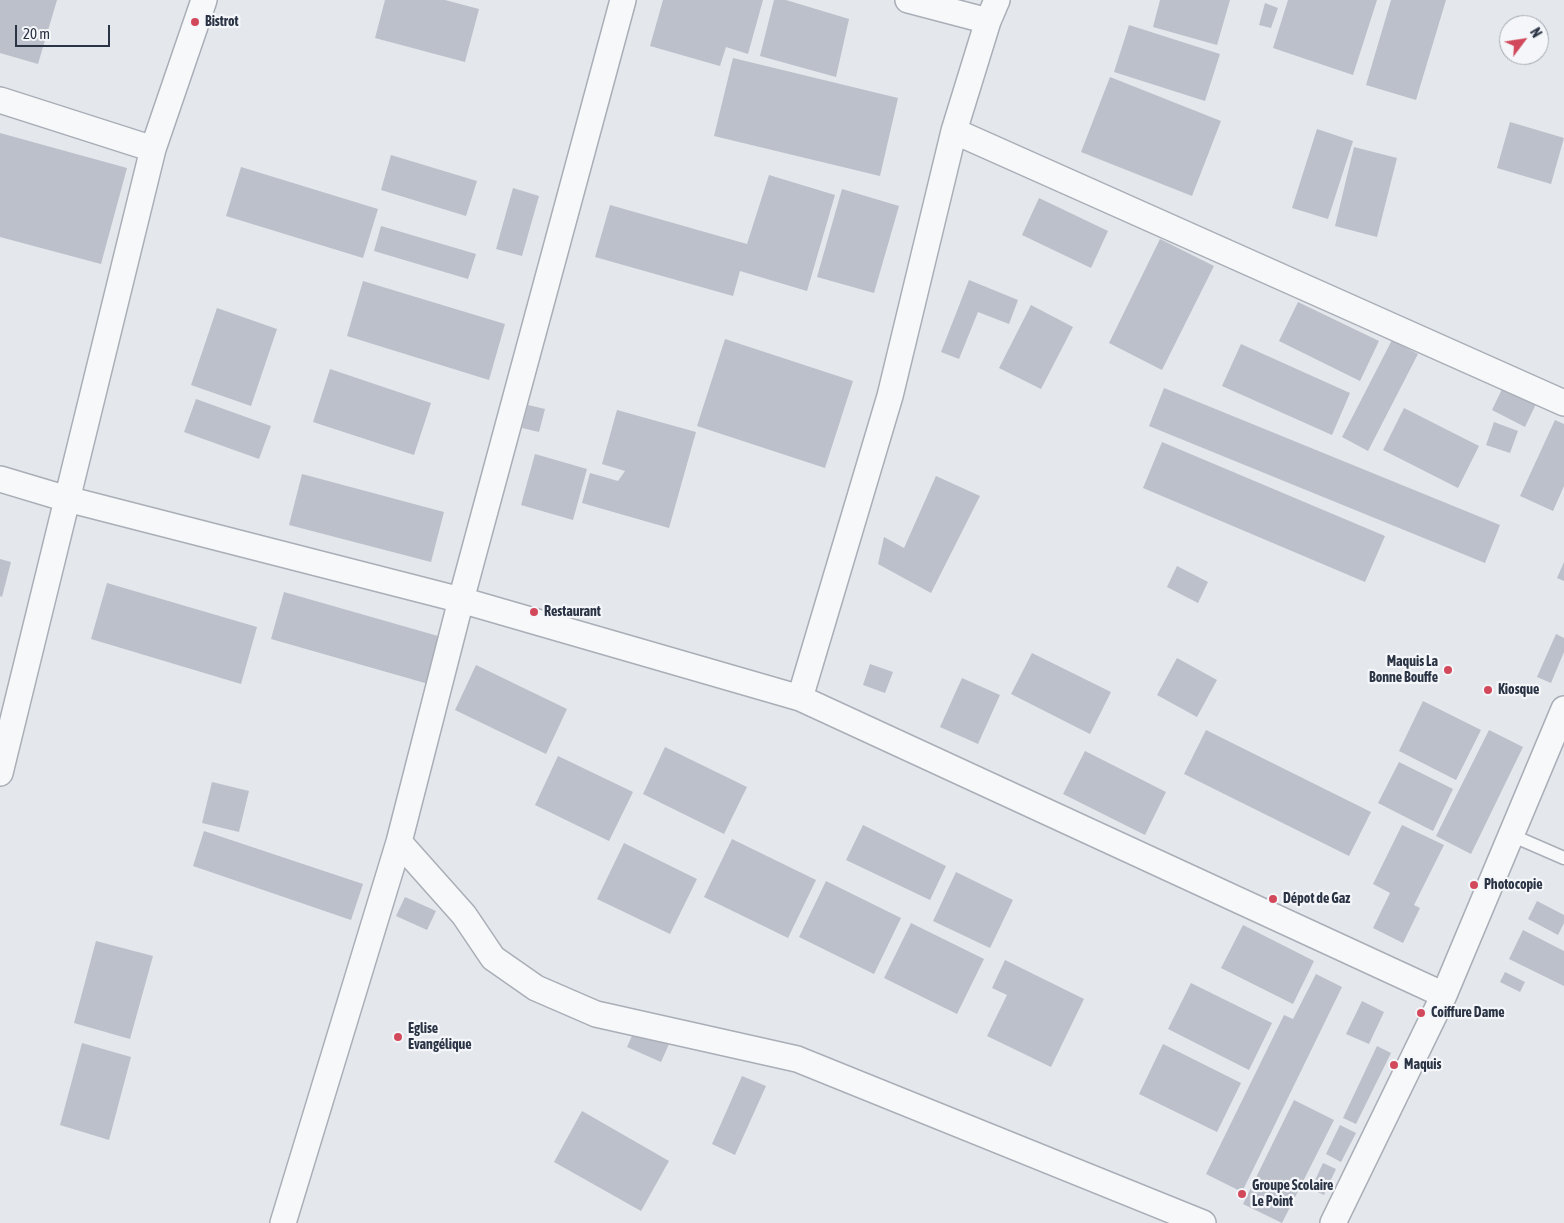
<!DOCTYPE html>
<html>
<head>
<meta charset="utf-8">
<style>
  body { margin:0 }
  #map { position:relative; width:1564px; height:1223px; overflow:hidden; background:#e4e7ec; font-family:"Asap Condensed",sans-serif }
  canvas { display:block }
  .north { position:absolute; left:1499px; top:15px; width:50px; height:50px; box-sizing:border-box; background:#f4f6f9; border:1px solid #a4a8b1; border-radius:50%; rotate:59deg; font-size:14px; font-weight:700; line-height:20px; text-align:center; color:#2b3445 }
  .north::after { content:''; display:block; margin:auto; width:18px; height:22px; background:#d1495b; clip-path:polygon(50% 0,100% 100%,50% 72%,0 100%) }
  .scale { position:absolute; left:15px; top:25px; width:95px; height:22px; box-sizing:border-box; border:2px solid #2b3445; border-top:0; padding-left:6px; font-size:15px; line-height:18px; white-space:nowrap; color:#2b3445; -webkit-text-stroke:4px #f4f6f9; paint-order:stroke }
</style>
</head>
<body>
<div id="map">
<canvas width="1564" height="1223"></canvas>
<div class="north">N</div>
<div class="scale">20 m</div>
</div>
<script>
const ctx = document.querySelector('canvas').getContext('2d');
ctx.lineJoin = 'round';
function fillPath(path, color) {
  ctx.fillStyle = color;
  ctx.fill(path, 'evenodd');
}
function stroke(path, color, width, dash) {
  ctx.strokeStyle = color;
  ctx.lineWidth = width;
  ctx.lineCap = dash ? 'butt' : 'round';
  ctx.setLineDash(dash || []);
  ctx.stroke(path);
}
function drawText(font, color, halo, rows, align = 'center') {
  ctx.font = font + ' "Asap Condensed",sans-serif';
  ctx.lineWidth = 4.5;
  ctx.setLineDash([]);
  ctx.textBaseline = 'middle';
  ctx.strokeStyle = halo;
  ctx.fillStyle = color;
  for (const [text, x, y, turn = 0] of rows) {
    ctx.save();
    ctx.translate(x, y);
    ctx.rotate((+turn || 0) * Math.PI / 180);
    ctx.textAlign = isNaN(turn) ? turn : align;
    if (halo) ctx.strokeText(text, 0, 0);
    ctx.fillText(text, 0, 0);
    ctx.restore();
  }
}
fillPath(new Path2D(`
  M0,0H57L38,64L0,53Z
  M385,0H445L479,9L465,62L375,38Z
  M663,0H763L748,54L726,47L720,66L650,46Z
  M774,0H786L849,19L836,77L760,56Z
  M1160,0H1230L1217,45L1153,27Z
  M1288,0H1377L1353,75L1273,48Z
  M1391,0H1446L1416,100L1366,85Z
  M1265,3L1278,8L1271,28L1259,25Z
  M1129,25L1220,54L1205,101L1114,72Z
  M733,58L898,98L880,176L714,136Z
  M1110,77L1221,121L1192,196L1081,152Z
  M1510,122L1564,138L1551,184L1497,168Z
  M1317,129L1353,141L1328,219L1292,208Z
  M0,133L127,168L101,264L0,237Z
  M1354,147L1397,158L1377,237L1335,226Z
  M391,155L477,181L466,216L381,190Z
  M241,167L378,209L363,258L226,216Z
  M769,175L835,195L807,291L740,271L733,296L595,257L610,205L747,244Z
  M513,188L539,196L522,256L496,249Z
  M842,189L899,206L874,293L817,277Z
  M1039,198L1108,231L1091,268L1022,235Z
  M381,226L476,254L468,279L374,251Z
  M1160,239L1214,266L1162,370L1109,343Z
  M969,280L1018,300L1009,324L978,312L959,359L941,352Z
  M363,281L505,324L489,380L347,336Z
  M1298,302L1379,341L1360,381L1279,341Z
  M1031,305L1073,327L1041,389L999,368Z
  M217,308L277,329L251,406L191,385Z
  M725,339L853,381L825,468L697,426Z
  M1392,340L1418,354L1368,451L1342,437Z
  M1241,344L1350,393L1332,435L1222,386Z
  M330,369L431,403L414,455L313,422Z
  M1503,387L1536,404L1525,427L1492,410Z
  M1164,388L1500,525L1485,563L1149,426Z
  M196,399L271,426L259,459L184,432Z
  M528,405L545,409L539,432L522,428Z
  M1404,408L1479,446L1458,488L1383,450Z
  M617,410L696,432L669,528L582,503L590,473L618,481L625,471L602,464Z
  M1555,420L1564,424V486L1553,511L1520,496Z
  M1494,422L1518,431L1510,453L1486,445Z
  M1162,442L1385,536L1365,582L1143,488Z
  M535,454L587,469L573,520L521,505Z
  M302,474L444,512L431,562L289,525Z
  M936,476L980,496L931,593L878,564L884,537L904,548Z
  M0,559L11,562L2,597L0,596Z
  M1564,562V581L1557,578Z
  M1177,566L1208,582L1198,603L1167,587Z
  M107,583L257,627L241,684L91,639Z
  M284,592L452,640L439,687L271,639Z
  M1556,634L1564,638V652L1551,683L1537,677Z
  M1032,653L1111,692L1090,734L1011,694Z
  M1177,658L1217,680L1197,717L1157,695Z
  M870,664L893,672L885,693L863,685Z
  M476,665L567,709L546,754L455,710Z
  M962,678L1000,695L978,744L940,727Z
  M1423,701L1481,730L1456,780L1399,751Z
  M1206,730L1371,812L1349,856L1184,774Z
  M1489,730L1523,747L1471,854L1436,836Z
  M665,747L747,787L724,834L643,794Z
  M1085,751L1166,792L1145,835L1063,794Z
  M558,756L633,792L609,841L535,805Z
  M1399,762L1453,789L1433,831L1378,803Z
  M212,782L249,791L239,832L202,823Z
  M863,825L946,866L930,900L846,860Z
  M1402,825L1444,845L1414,905L1420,908L1403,943L1373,928L1390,893L1373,884Z
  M204,831L363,884L351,920L193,866Z
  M732,839L816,880L788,938L704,897Z
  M624,843L697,879L670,934L597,899Z
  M956,872L1013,900L990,948L933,921Z
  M826,881L901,918L874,974L799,937Z
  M405,897L436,911L427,930L396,916Z
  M1537,901L1564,915V923L1558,935L1528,919Z
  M911,923L984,959L957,1014L884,978Z
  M1243,925L1314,961L1293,1004L1221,968Z
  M1523,930L1564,951V986L1509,959Z
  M96,941L153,956L130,1039L74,1023Z
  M1005,960L1084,999L1051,1067L987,1036L1007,995L992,988Z
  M1505,972L1525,982L1520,992L1500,982Z
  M1316,974L1342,987L1242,1192L1206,1174L1284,1015L1293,1019Z
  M1191,983L1272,1023L1249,1070L1168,1029Z
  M1362,1001L1384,1012L1369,1044L1346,1034Z
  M635,1029L669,1044L661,1062L627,1047Z
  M82,1043L131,1057L109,1140L60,1125Z
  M1163,1044L1241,1083L1217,1132L1139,1094Z
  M1377,1046L1391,1053L1356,1124L1343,1118Z
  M742,1076L766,1086L735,1155L712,1144Z
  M1294,1100L1334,1120L1282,1223L1243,1204Z
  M582,1111L669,1161L641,1211L554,1162Z
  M1340,1125L1356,1133L1341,1162L1326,1154Z
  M1323,1163L1336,1169L1324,1195L1311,1189Z`), '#bbc0ca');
const service = new Path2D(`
  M1511,835L1564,858`);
const minor = new Path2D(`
  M908,0L988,21
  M0,100L153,149
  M954,131L1564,403
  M0,479L67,499L461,600L800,698L1444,995
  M800,698L890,396L954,131L988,21L997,0
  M0,773L153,149L204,0
  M399,842L464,915L493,958L536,988L596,1014L797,1059L1203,1223
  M283,1223L399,842L461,600L623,0
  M1333,1223L1444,995L1564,709`);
stroke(service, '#a9aeb7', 15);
stroke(minor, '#a9aeb7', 28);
stroke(service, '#f7f8fa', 12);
stroke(minor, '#f7f8fa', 25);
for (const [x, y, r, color] of [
  [195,22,5,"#d1495b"],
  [534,612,5,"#d1495b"],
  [1448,670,5,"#d1495b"],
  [1488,690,5,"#d1495b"],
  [1474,885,5,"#d1495b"],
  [1273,899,5,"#d1495b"],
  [1421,1013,5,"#d1495b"],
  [398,1037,5,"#d1495b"],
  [1394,1065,5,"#d1495b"],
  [1242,1194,5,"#d1495b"]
]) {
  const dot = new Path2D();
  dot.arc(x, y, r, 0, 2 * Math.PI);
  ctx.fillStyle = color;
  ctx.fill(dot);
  stroke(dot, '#f4f6f9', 2);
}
drawText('bold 14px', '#2b3445', '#f4f6f9', [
  ["Bistrot",205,22],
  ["Restaurant",544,612],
  ["Maquis La",1438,662,"right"],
  ["Bonne Bouffe",1438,678,"right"],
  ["Kiosque",1498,690],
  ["Photocopie",1484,885],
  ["Dépot de Gaz",1283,899],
  ["Coiffure Dame",1431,1013],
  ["Eglise",408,1029],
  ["Evangélique",408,1045],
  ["Maquis",1404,1065],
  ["Groupe Scolaire",1252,1186],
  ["Le Point",1252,1202]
], 'left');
</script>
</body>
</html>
